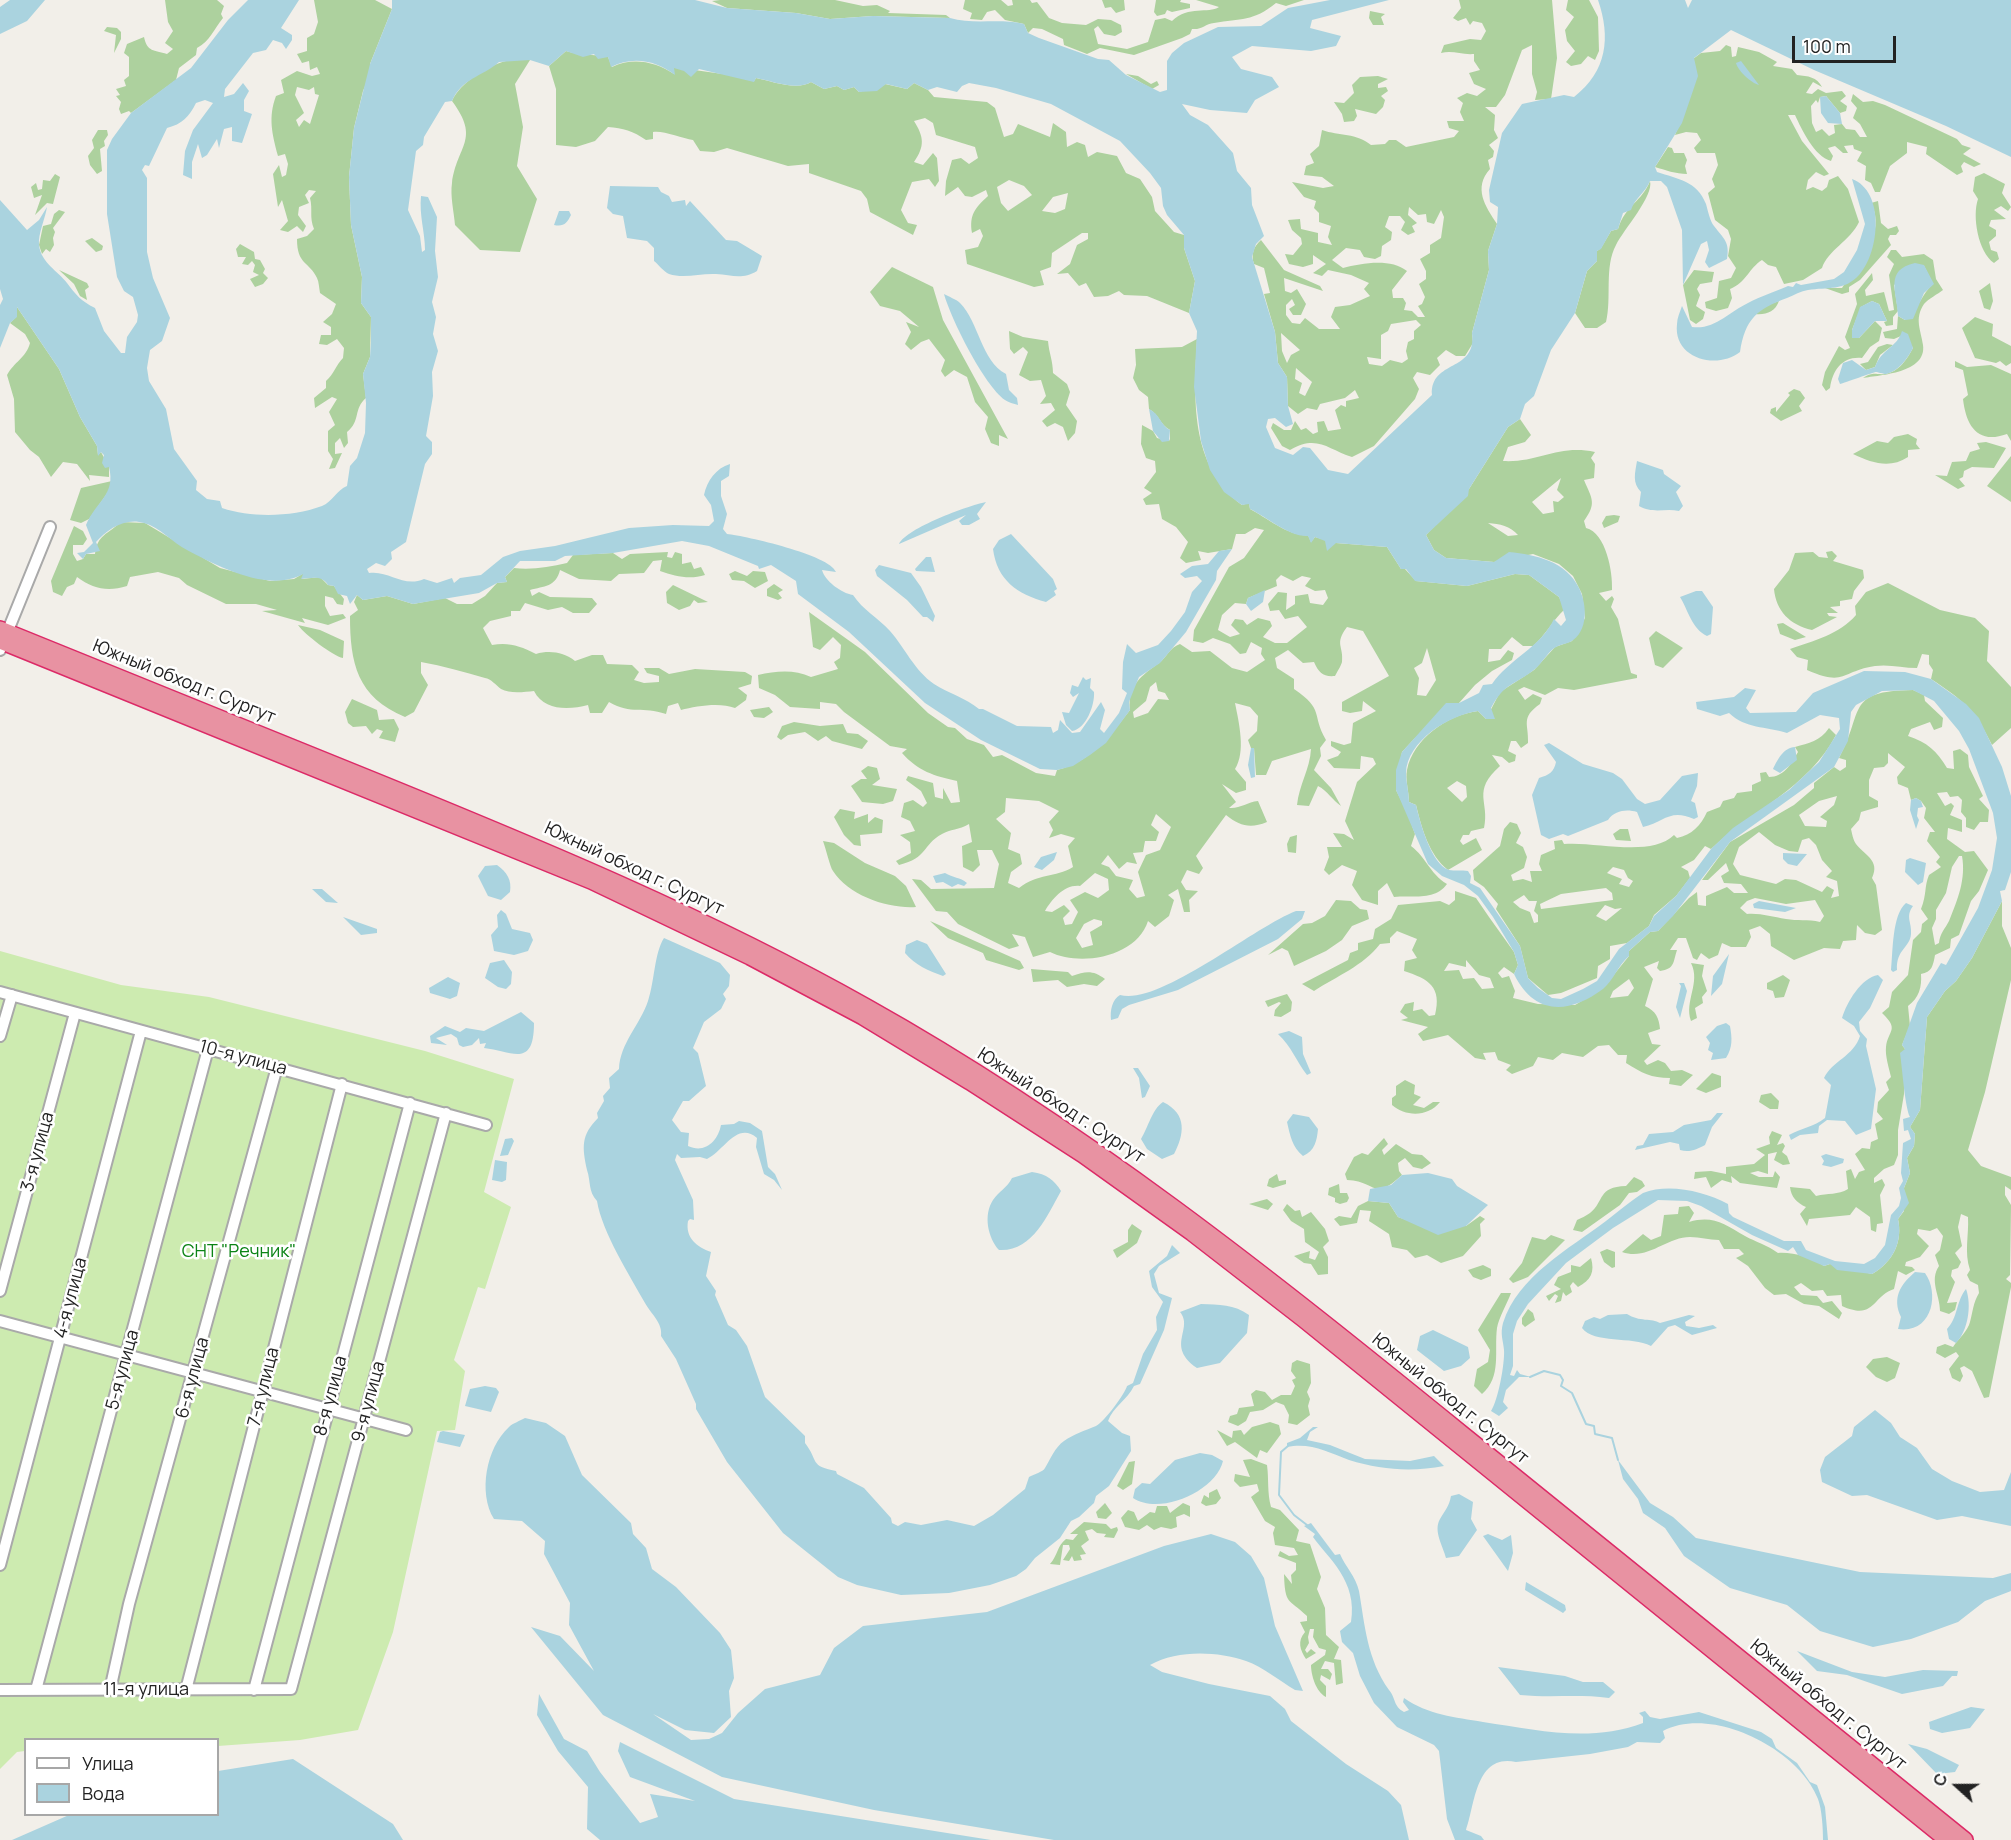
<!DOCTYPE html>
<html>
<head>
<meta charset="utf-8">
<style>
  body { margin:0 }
  #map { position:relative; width:2011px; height:1840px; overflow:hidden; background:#f2efe9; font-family:Manrope,sans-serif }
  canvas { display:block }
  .legend { position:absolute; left:24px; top:1738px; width:195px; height:78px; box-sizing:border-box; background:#fff; border:2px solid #a7a7a7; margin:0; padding:8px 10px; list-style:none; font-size:18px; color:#222 }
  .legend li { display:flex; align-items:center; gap:12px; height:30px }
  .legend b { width:30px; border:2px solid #a7a7a7 }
  .north { position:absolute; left:1927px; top:1756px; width:60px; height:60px; -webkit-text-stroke:4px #fff; paint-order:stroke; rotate:291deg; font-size:16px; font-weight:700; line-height:24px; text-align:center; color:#222 }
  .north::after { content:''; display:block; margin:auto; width:21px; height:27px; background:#222; clip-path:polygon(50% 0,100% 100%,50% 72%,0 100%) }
  .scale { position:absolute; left:1792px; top:36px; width:104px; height:27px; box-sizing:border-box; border:3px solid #222; border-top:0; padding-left:8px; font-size:18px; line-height:21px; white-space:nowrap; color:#222; -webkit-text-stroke:4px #fff; paint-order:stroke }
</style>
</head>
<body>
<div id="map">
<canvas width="2011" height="1840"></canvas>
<ul class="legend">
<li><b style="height:8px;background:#fff"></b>Улица</li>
<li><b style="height:16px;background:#aad3df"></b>Вода</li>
</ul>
<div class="north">С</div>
<div class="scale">100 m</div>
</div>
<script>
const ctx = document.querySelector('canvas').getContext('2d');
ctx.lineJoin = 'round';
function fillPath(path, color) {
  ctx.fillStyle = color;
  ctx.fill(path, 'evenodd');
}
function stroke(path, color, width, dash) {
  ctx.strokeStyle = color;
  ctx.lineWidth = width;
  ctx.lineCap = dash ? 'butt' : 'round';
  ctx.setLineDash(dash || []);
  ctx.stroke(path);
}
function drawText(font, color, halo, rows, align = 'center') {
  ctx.font = font + ' Manrope,sans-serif';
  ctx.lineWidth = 5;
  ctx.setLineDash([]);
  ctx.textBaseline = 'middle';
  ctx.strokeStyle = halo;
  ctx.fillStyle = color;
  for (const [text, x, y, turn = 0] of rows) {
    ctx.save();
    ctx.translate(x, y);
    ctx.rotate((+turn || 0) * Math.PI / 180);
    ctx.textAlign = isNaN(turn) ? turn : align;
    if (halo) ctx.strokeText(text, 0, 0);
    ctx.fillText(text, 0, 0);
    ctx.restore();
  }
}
fillPath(new Path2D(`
  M0,951L121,985L209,997L425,1051L514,1079L484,1192L511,1207L485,1289L478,1287L454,1360L465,1371L455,1430L437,1431L393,1632L358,1730L300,1740L218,1746V1740H26L25,1751L17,1752L0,1769Z`), '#cdebb0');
fillPath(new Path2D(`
  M165,0H217L224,6L221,14L223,18C213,30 211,40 197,48L196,55L179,68L176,80L131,113L129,111L121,114L119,109L121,102L116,96L120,95L116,89L126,86L124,80L129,76V57L124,53L127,44L144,37C147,52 154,50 167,54L173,49L165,43L173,31L168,22Z
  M314,0H375L392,9L370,64V75L363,91L354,128L349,177L351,225L362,277L361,303L371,317L370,357L363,374L366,398C353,409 361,421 347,432L348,443L344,448L340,438L335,443V454L342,453L335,468L329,469L333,459L328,451V431L335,425L329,412L337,399L332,397L315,408L314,398L326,388V381C334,374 336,365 343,358L344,348L337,339L327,345L319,344L321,335H331V327L323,322L332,314L336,304L320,293C319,288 319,282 317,278C309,261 297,265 297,239L307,236L314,229C309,217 313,210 310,198L316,191L309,190L305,195L309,203L299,207L298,215L306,226L303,232L297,226L288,232L280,230L288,221L282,200L278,207L273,174L279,165L282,177L286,175L288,164L285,154L278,156C272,134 268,117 276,96L284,93L281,80L297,71L312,76L320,74L317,67L310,70L309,61L302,63L297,54L307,51V38L314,34L318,22ZM297,87L309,90L314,87L315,94L319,95L310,124L304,120L299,127L296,120L304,113L295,95Z
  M720,0H835L863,6L877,5L890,11L888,13L946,15L950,18L873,16L830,19L796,13L727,8L712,1Z
  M965,0H1001L1008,6L1013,5L1012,0H1030L1032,3L1037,2L1049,18L1062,23L1086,25L1098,19L1111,20L1121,25L1122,32L1115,36L1104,34L1098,26L1094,29L1098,44L1127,49L1148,42L1155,20L1165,18L1172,21C1189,5 1208,14 1219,7L1196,0H1304L1286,6L1276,3C1253,22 1241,18 1214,23C1205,24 1202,30 1192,29L1190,34L1182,38L1134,55L1100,48L1087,54L1064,45L1063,39L1042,29L1033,28L1028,33L1024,24L1005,20L995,10L987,12L982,20L970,19L972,13L963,9Z
  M1102,0H1124L1125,10L1116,13L1111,7L1105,8Z
  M1156,0H1181L1180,2L1190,4V8L1172,12L1167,10L1165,14L1157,16L1154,12Z
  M1459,0H1552L1557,58L1551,99L1535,100L1537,92L1532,74V45L1522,50L1505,95L1496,107H1485L1495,115L1494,130L1498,138L1489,145L1494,151L1493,157L1488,160L1490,169C1473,188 1485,206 1497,224L1488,251L1489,270L1472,333L1473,343L1465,356H1456L1446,350L1437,358L1440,365L1430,375L1417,372L1413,378L1419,389L1415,399L1374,446L1352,457C1328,450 1318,434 1290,450L1282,446L1271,428L1273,423L1284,430H1291L1295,421L1301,430L1306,428L1313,434L1318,432L1317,422L1324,421L1328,431L1341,429L1335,410L1341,405L1346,407V401L1359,398L1355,390L1345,398L1320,404L1317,410L1307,408L1298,414L1288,406L1287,377L1278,363L1275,332L1264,294L1270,293L1264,268L1254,264C1251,255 1253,247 1261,240L1284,270L1320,286L1323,291L1284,278L1285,291L1291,293L1297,289L1306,304L1301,315H1293L1289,309L1295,305L1292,299L1286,305V315L1292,323L1300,324L1305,318L1319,329H1340L1331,317L1335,307L1350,305L1370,296L1364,289L1369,283L1351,275L1328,270L1322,276L1313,273L1326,264L1313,255V264L1303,267L1289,264L1285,254L1293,255L1302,244L1301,238L1292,230L1288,220L1300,219L1301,229L1318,233V242L1332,245L1328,237L1331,226L1319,222V213L1314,208L1316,201L1304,197L1292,182L1323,188L1334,186L1322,177L1304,175L1306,166L1314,163L1310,154L1319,146L1322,130C1339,136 1357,133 1371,145L1385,144L1389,140H1396L1406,147L1454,137L1459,131L1449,128L1447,121H1464L1460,112L1463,103L1457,98L1467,93L1477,96L1486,89L1474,84L1469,73L1480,70L1474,61V54C1461,55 1453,50 1441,53L1444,45L1470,39L1481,40L1486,31L1482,23L1473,21L1470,25L1466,18L1458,21L1453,18L1461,8ZM1409,207L1418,215L1426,214L1427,222L1434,224L1441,210L1444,217L1441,238L1430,245V253L1420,259L1426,271V279L1419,284L1425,297L1422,304L1418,306L1425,317H1418L1412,311L1404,310L1406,303L1403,298H1393L1392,290L1407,271C1391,258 1362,263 1343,268L1332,260L1346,248L1360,250L1364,257L1375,259L1381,256L1382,246L1391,240L1392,232L1385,227L1389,216H1400L1405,222L1401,230L1408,235L1415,232L1412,226L1417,223L1408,215ZM1416,320L1421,325L1414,331V339L1408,342L1406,351L1408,359L1402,363L1390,360L1382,366L1369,364L1367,357L1381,359V335L1388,331L1391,324ZM1281,333L1300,350L1291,355L1287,363L1282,351ZM1296,368L1312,382L1305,396L1299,393L1302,383L1295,379Z
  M1568,0H1589L1598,17L1599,51L1595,60L1588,56L1581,64L1571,66L1566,62L1575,51L1567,41L1565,30L1574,17L1566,10Z
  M1370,11L1385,14L1381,17L1384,25H1373L1369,18Z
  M107,27L117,28L121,32V39L114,53L116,35L104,31Z
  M1726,45L1731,47L1732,57L1736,56L1738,47L1759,52L1777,62L1773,66L1792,69L1797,75C1808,76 1817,77 1822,87L1813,82L1806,93L1812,94L1818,89L1826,93L1842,91L1846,96L1840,101L1847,106L1846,111L1840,113L1826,96L1820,97L1818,103L1816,100L1811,106L1812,123L1816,132L1822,129L1829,136L1835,133L1834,125L1842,124L1846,129L1855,130L1860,137H1867L1860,124L1853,118L1857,108L1851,101L1853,94L1863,102L1873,101L1885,105L1957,139L1962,145L1971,148L1963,154L1981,164L1974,167L1964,162L1961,166L1963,172L1957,175L1926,154L1927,147L1907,142V153L1890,166L1880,192H1875L1871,183L1865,180L1866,166L1857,161L1862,152L1854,149L1853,145L1844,146L1848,153H1843L1835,146L1828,148L1833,156L1831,161C1814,156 1802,130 1795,115H1788L1802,141L1829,174L1824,176L1816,172L1808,180L1806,190L1813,187L1822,191L1827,187L1829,180L1838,176L1848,189L1859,222C1850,241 1828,250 1822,268L1803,280L1784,284L1776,267L1768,265L1762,260C1749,268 1746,283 1730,289L1732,298L1728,308L1716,311L1706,308L1705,302L1717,298L1719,281L1731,278L1736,268L1728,256L1731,239L1728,230L1715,220L1708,193L1715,187L1712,179L1718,165L1715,153H1697L1694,148L1701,140L1697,133L1686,132L1675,135L1689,99L1693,59L1701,53L1720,51Z
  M566,51C581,56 593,54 608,57L612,67C632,57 655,61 674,74L673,67L737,76L754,81L756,78C771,81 797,91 811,82L824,89L837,86L844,90L854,87L859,92L885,84L907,89L914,83L928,90L934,97L987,102L995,108L1004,137L1013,134L1018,124L1050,137L1053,123L1066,132L1067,147L1077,142L1085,145L1088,157L1097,152L1117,156L1126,173L1140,179L1152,197L1155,211L1174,232L1184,235V248L1195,281L1189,313L1147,296L1124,295L1119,291L1108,296L1094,297L1086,283L1079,286L1068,273L1057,274L1070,264L1077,245L1088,239V233H1082L1052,253L1051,267L1040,271L1044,285L1034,287L967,264L965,250L978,247L983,236L980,229L972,233C969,215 975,208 988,196L986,190L972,197L965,196L958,187L945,196L946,181L952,160L961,158L969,164L978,158L975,147L936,135L933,123L925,118L914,121C924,137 925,146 914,162L923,165L933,153L937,158L939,181L935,187L929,179L912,182L901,210L908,223L917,225L913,235L870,212L867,199L861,191L809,173V164L788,166L727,148L714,152L700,151L693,140C682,138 662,130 653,132V139L646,140C633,131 623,128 608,127L595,141L576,147L556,145V89L549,66ZM1009,180L1024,186L1032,195L1008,211L1001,203L997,187ZM1068,193L1065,209L1055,213L1042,211L1053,197Z
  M511,60H530L515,84L523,127L517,166L537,199L520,252L480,250L455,225C454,212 450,196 452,183C457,145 481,140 452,101C460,82 491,63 511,60Z
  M1126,74L1138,76L1151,84L1157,81L1159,85L1152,89Z
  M1378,76L1388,79L1378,84V88L1386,87L1388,91L1381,96L1385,100L1383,107L1376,114L1355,109L1357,116L1354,121L1344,122L1342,114L1334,102L1344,103L1354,93L1352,85L1360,77Z
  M98,130H107L108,135L104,141L105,146L100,149L102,171L97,174L90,165L88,156L94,148L92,140Z
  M1668,147L1672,148L1674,153H1684L1687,160L1685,166L1687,174C1676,174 1665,170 1655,167Z
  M1984,173L2005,184L2002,193L2011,207L2008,211L2001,206L1994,210L2006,219L1991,220L1989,226L1996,230V236L1989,242L1991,250L1997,252L1999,259L1994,263C1978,252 1972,216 1978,199L1973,191L1975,177Z
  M55,174L60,177L53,204L47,203L35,215L42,195L34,198L31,187L36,183L38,190L42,189L43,180L50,181Z
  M1650,181C1654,196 1624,229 1616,245C1604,267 1612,298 1606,322L1597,328H1585L1575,313L1587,271L1597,261V251L1601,248L1611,231L1618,229C1626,204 1642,202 1650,181Z
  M1878,201L1881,223L1888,229L1897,226L1899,231L1896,235H1890L1888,239L1891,245L1860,280L1849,287V292L1842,294L1825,288H1842C1858,263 1887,234 1871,203Z
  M59,210L65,212L53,228L55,232L53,238L54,245L50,252L46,249L42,254L39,245L43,226L51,224L54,214Z
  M92,238L103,246L102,250L96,252L85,241Z
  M240,244L254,252L255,259L260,260L265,269L263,273L268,278L263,284L255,287L250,279L259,275L253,272L255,265L252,261L248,265L242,264L246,257H238L236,249Z
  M1891,250H1896L1902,257L1924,254L1933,260L1936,279L1943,290C1938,294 1928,299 1924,304C1914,319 1921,330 1923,345C1927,373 1880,375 1863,378C1874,371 1875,375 1885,374C1899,372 1907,359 1913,348L1903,332L1901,336L1894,339L1885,338L1883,332L1897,329L1898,316L1905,320C1920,308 1920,296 1933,284L1924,266L1894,285L1898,311L1893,317V325L1886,326L1884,322L1887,321L1879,304L1872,301L1861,307L1852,330L1859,338L1875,321L1882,328L1879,341L1870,347L1862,358C1843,356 1833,369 1830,388L1826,391L1822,385L1825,372L1839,346L1845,350L1850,348L1845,337L1857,304L1855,294L1872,273L1873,280L1865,290L1866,296L1884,292L1889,311L1894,310L1889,275L1894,264L1887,257Z
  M892,267L933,287L943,320L1008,439L999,435V446L991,443L985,429L988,417L975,402L967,377L954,370L945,377L941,371L945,360L929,339L921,342L911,350L905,344L911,332L906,322L919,327L900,311L880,306L870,292Z
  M59,270L87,283L89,287L85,290L87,300L80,296L74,284Z
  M1694,270L1714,272L1712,282L1700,284L1697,289L1700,295L1696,306L1705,312L1703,319L1696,324L1690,320L1683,285Z
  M1990,283L1993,301L1990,310L1984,308L1979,291Z
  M1779,301C1775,312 1766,315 1755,314L1764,306Z
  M17,307L59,369L80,417L97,446L98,455L101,452L109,467V477L89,475L90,481L77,464L63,462L51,477L39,457L30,450L15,432L14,399L7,375C14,362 26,358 30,343L25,334L10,323L16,317Z
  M1975,317L1993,324L1992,336L2011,346V363L2006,366L2000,361L1996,363L1975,358L1962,328Z
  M1009,331L1023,337L1048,341C1049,353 1053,361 1053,373L1067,384L1070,392L1066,405L1077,421L1075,433L1068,441L1063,427L1055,423L1047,427L1042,421L1055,410L1051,403L1040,404L1046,396L1041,380L1030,381L1019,375L1028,352L1023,347L1014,354L1010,349Z
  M1197,339C1194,398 1189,465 1242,505L1249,503L1250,509C1267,518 1290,537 1308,535L1311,542L1315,537L1336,543L1387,547L1401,569H1405L1416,581L1467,586L1515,574L1529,575L1559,597L1565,609C1552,621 1546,635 1533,646H1523L1512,637L1501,649H1489L1488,662L1500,660L1508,650L1514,653L1512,660L1492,671L1475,685L1459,703L1414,739L1402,752L1396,790L1408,814L1415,834L1411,846C1427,858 1429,873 1447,884C1435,901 1412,895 1394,897L1387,883L1378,891V905L1362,900L1352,885L1357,871L1342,865L1329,875L1324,870L1329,857L1327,847H1342L1333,833L1344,834L1354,840L1345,821L1357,782L1376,764L1373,758L1361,756L1360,769L1334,768L1327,760L1338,756L1341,752L1331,746V741L1344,745L1351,743L1353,723L1376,711L1363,701L1362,711L1350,713L1342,711V702L1389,676L1363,631L1347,627C1334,644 1344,646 1342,662C1341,666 1337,672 1335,676C1323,677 1319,673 1314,662L1303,663L1288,650L1275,658L1277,668L1294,679V689C1325,710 1311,714 1326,740L1320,748L1321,756L1314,770L1331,788L1341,806C1332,800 1328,791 1318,786L1309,806L1297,805C1299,785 1310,769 1311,749L1272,761L1266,775H1256L1254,748H1251L1248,740L1257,731L1258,716L1250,707L1235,703C1239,723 1246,752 1235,769L1246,782V790L1236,793L1222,784L1236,802L1229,808C1240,809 1247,802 1258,801L1267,822C1250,829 1240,826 1226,815L1196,856L1203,868L1199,874L1187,870L1181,882L1186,890L1198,891L1189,900L1190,912H1184L1178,889L1168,895L1174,900L1169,916L1155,927L1148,921C1137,957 1080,967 1050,952L1033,957L1025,937L1012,934L1019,946L1009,949L958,924L947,912L936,911L912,879L921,880L931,889L994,888L999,864L992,850H977L980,865L973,872L963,867L962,846L972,842L969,824C959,830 950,829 942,834C922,845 928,858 899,865L896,861L911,853L910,842L900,835L915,831L910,821L901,817L904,803L913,800L923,807L927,803L921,791L906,780L908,776L933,783L935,797L943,799V788L951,803L960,802L957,781C934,776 918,771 902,753L907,749L890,746L844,712L836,704L820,702V709L790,707L775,695L759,688L758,675C776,671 794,669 811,677L838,669L834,662L840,658L841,645L833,637L820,650L813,647L809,612L865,652L928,713L948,727L955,728L967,739L984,745L993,757L1002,755L1036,773L1055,776L1057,770C1092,761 1109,737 1130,710C1127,686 1142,675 1159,663C1167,657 1169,648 1180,644L1192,652L1210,651L1232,668L1247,672L1265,660L1261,654L1262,648L1251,642L1246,653L1240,654L1230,644L1213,638L1203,643L1193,641L1194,630L1229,567L1244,558L1264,530L1255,528L1245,534H1236L1232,549L1208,553L1198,551L1201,560L1186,563L1180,558L1188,542L1176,527L1162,519L1159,504L1146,505L1143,499L1152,493L1144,488L1156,472L1155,461L1146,458L1141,444L1142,425L1153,431L1157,438L1169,441L1170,439V430C1160,425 1159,414 1149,409L1148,397L1139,390L1133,378L1136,365L1135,349L1182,347ZM1281,575L1293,581L1302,576L1311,578L1305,586L1315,591L1325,590L1328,598L1323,605L1310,603L1308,594L1295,596V604L1286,610L1287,593L1278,592L1268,604L1270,611L1279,610L1285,619L1298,616L1307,627L1287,643H1275L1263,637L1272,626L1270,621L1258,618L1247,625L1243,620L1235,619L1231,625L1240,634L1230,637L1218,630L1222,615L1235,603L1246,604L1248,598L1277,586L1276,580ZM1427,648L1436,680L1426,696L1417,695L1419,678L1414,668L1422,663ZM1156,682L1158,691L1165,693L1169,700L1158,699L1148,713L1134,718L1133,712L1146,701L1150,687ZM1006,798L1039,801L1059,811L1049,822L1053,830L1049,838L1061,834L1075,838L1068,846L1073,867C1055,878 1038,873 1019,888L1008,883L1011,872L1022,864L1020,854L1008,849L1011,833L996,819L1005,812ZM1156,814L1171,827L1160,850L1146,855L1138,872L1145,896L1137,898L1129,889L1133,880L1116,876L1109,867L1101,864L1108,855L1119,869L1127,862L1137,864L1133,853L1143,852L1145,841H1156L1159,832L1151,825ZM1095,873L1108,879L1109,890L1098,898L1085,892L1070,900L1078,912L1072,924L1065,925L1063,918L1070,911L1064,905L1052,912L1045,911C1052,899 1065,884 1080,886ZM1094,919L1102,921V925L1090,932L1093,945L1082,948L1076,938L1084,924Z
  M1887,344L1893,345L1880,355L1875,367L1866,370L1860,364L1868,362L1878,347Z
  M1955,361L1967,367L1991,365L2011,374V441L2007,434C1977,445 1966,425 1963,399L1968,395L1963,370L1955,367Z
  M1794,389L1800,391L1805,398L1799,406L1802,411L1781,421L1770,413L1771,409L1776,407V412L1790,395L1788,393Z
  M1520,419L1531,435L1525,442L1508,447L1503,461C1539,463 1558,444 1595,452L1591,458L1595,464L1594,478L1584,480C1592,499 1597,503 1584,521L1586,528C1606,533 1613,572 1612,590L1599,593L1606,601L1612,596L1614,599L1611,607L1618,619L1631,673L1637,675V678L1574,690L1558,688L1545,695L1524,687L1518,690L1525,700L1533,694L1542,698L1540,704C1520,718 1529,724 1528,743L1521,748L1516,741H1511L1508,751L1516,755L1515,761L1509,763L1502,757L1492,755L1500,766C1471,792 1490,801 1484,828L1471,831L1469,835H1463L1460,841L1463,845L1476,838L1482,850L1448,870C1429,855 1422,829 1416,805L1409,802C1409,792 1405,779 1407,770C1413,739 1447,715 1478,711L1486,719L1500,692L1534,670L1555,647L1572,641L1585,618L1582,594L1573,576L1559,564L1533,554L1494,562L1446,558L1434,550L1426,535L1469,489L1508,427ZM1561,478L1557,490L1564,497L1558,502L1553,501L1554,512L1543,514L1532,502ZM1488,523C1500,524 1510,526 1518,535L1508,536ZM1457,781L1466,786L1467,797L1462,802L1447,788Z
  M1908,434L1917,439L1916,444L1920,449L1908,450V457C1890,469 1872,463 1853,454L1877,441L1888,443L1894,437Z
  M1986,442L2006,448L1994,468L1972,467L1964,471L1963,477L1959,479L1965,486L1958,489L1935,475L1947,476L1952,462L1966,461L1970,452L1980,449L1977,443Z
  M2011,456V502L1987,486Z
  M112,481L111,488L89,519L81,523L70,520L81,488Z
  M1614,515L1620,516L1618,522L1604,528L1602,523L1606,516Z
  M121,522L145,523L220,568L270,581L294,579L304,573L302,579L320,577L328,585L334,586L344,599L343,605L337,604L333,598L325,596V606L330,616L343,614L346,618L328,625L302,618L305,623L262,611L277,610L256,604H226L187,585L179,578L158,572L130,577L127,586C108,592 93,589 77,577L74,584L67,587L62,596L53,592L51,581L74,526L83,531L87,539L83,545H73V554L77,561L83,559L86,554H95C97,535 108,534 121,522Z
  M1832,551L1837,556L1833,561L1863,570L1864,578L1854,591L1852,599L1840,601V606L1830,607L1838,613H1827L1829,616L1837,617L1812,630C1790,625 1776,611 1774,589L1789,570L1795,553L1813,552L1819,557L1828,558L1826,552Z
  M668,552L667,557L672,558L675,552L682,554V564L691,562L694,569L701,567L705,575C689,580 675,576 660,571L662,560L653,561L644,573L619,574L611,581L579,579L560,570C556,587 544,586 530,590L532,596L539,592L550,597L592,598L597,604L589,613H573L562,607L548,610L525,603L520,611H511V616L490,621L483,628L492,645C509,642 520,646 536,654C549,650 564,652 575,661L592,655H603L607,664L632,665L639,672L634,680L644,683L659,682V676L647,673L644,668H659L669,674L695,669L745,672L752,676L751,684L738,688L747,695L746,700L735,708C720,702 696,706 681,710L678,703L668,706L666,714C642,706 632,715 609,702L602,713H590L588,705C569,710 544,711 534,691C524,692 510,694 501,689C496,685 491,679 485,678C464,672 443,666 421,662V673L428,685L414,712L405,717C357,697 350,663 350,616L358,610L354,602L357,595L363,600L387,596L413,604L445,598L457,604H472L485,596L497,583L507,582L505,577L514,568C532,570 549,567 567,563L573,555L613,553L622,559L630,554Z
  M735,571L747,576L753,571L765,572L768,581L755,588L744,581L732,580L729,574Z
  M1888,583L1940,610L1975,618L1989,631L1987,661L2011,687V728L1992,745C1975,710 1963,700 1931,679L1933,670L1929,664V655L1922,654L1917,668C1902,668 1890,664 1875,666C1841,671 1846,687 1807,670L1808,660L1797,657L1790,649C1813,641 1840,634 1856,615L1855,606L1866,592Z
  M774,584L783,590L778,593L782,598L778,600L767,596V589Z
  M673,585L708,602L698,603L694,600L690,606L679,610L667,603L666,592Z
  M1783,623L1806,637L1795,640L1780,634L1777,624Z
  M298,625L320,630L344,641L343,658C333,656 304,634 298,625Z
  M1656,631L1683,648L1663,668L1655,665L1649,638Z
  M1913,690L1924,695L1925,701L1943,718L1942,727L1934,730L1930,722L1911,729L1908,736C1927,742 1937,751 1947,768L1954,769L1953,751L1960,749L1968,755L1969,767L1983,796L1979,799L1989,810L1988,822H1980L1974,830L1966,827V818L1961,812L1962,800L1958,796L1950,797L1947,792L1937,793L1945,806L1951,803L1954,806L1950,815L1962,820V832L1948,828L1947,839L1965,852L1974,851L1988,870L1979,891L1971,901L1959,935L1951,939L1950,948L1935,955C1933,966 1932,972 1921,974C1922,987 1919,998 1908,1006L1910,1026L1902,1045L1905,1049L1904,1094L1898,1130V1155L1894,1165L1884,1169L1874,1178V1183L1882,1179L1885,1185L1880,1195L1883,1223L1877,1224L1876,1232L1871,1230L1870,1217L1856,1207L1850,1215L1809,1219L1807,1226L1800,1214L1806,1207C1797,1203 1791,1197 1790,1187L1810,1189L1816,1196C1828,1193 1838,1195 1848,1189L1846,1171L1851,1169L1855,1179L1859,1172L1865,1170L1855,1154L1862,1148L1870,1149L1871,1142L1878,1139L1875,1124L1883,1119L1877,1112L1878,1102L1889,1090L1886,1082L1891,1077C1889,1068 1885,1056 1886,1047C1888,1030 1900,1030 1882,1013L1889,1007L1892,992L1908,975L1913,940L1921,932L1922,924L1928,919L1921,909C1927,894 1924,887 1929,875L1941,867L1936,862L1940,857L1927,841L1930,832H1935L1924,818L1926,808L1921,801L1916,798L1911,800L1908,788L1898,784L1897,777L1905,767L1888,753V763L1884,767L1874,768L1869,780V796L1878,801V807L1861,812L1859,820L1851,829C1852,833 1853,840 1856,844C1863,854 1881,860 1872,878L1876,885L1882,930L1875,935L1865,933L1857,925L1856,940L1843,941L1840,949L1824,948L1794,960L1771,946L1770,934L1760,926L1749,930L1751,937L1746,947H1731L1722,943L1718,955L1709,959L1701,953L1697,960L1693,958L1686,938H1678L1670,950H1677C1673,962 1675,969 1660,971L1657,968L1659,961L1644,967L1653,979L1645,1006C1656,1011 1659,1018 1660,1029L1648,1033L1652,1044L1661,1045L1644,1061L1647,1065L1658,1060L1665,1063L1671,1071L1682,1070L1693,1075L1681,1086L1669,1084L1670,1078C1651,1078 1642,1073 1626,1063L1627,1055H1618L1609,1045L1598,1046L1583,1057L1562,1053L1553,1060L1538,1057L1533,1066L1512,1074L1506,1070L1511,1065L1498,1060L1495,1052L1483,1053L1486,1060L1475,1058L1448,1035L1423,1041L1418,1034L1428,1027L1401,1020L1408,1018L1400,1012L1405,1004L1414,1002L1413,1011L1422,1009L1429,1016L1435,1015C1442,987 1429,979 1404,971L1405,961L1417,958L1412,950L1417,939L1397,931L1390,938V943L1380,944C1363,966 1337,976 1314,991L1302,984L1348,960L1350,953L1358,950V943L1373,939L1375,929L1391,919L1398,905L1440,901L1449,905L1455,900V891L1476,898L1489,917L1514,952L1518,965L1514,974L1504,967L1498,973L1502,978L1509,976L1515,991L1513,998L1538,1004L1575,1005L1603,988L1629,956V951L1650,932L1658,931L1689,898L1697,892L1698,905L1706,906V896L1727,887L1734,893H1748L1741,884L1724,883L1721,876L1729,871L1726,863L1708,880H1702L1730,842L1794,805L1814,788V783L1834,767L1840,771L1846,767V760L1839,758C1865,711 1844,691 1913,690ZM1837,796L1834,805L1820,817L1827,821L1826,827L1805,826L1799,815L1819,801ZM1759,832L1775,845L1789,851L1798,852L1802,840L1809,838L1816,845L1822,860L1832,871L1826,877L1837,881L1839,896L1831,898L1834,890L1827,886L1822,892L1796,880L1785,879L1776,884L1740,875L1733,864L1739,847ZM1959,856H1962C1966,879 1958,899 1949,921C1945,929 1940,933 1939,943L1935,945L1932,928L1936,919V910L1946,893L1952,867ZM1755,898L1786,904L1815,900L1824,916L1820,922C1808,919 1797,921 1786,919C1772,917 1761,913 1747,914L1740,908L1747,901ZM1466,960L1479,975L1490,978L1494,988L1482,989L1474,978L1463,979L1459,970L1444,971L1449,963L1466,967ZM1629,979L1634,988L1628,996L1610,998L1613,991Z
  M352,699L377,710L379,720L394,719L399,729L395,742L379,738L383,731L377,729L372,734L366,726L353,727L348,723L345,712Z
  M769,707L773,712L764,718L754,717L750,710Z
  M794,722L820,726L843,724L847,733L858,734L868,741L862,749L832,741L826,736L818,741L805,732L788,735L781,740L777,737L782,726Z
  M1829,728L1836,735C1809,787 1752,811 1711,849L1705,846L1694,860L1681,867L1688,871L1690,878L1676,896L1654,915L1649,926L1627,943L1610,946V959L1598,966L1597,978L1561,993L1548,995L1528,978L1520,946L1496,909L1498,904L1484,887L1474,880L1473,870L1500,846L1504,829L1510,822L1517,824L1521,833L1516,843L1523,847L1527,857L1524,868L1511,875L1513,881L1523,879L1532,882L1530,871H1542L1539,864L1541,855L1555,849L1554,841L1562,840L1564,844C1594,841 1651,858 1674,835L1677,838C1692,835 1701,825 1707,812L1720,807L1723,801L1734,798L1737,793L1752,791V785L1761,781L1760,773L1766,772L1769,777C1784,777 1791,764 1798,752L1795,747C1809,743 1820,741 1829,728ZM1613,867L1624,870L1628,878L1633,881L1629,887L1619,884L1622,879L1607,873ZM1606,888L1612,893L1613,900L1541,909L1540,904L1561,894ZM1524,895L1529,901H1537L1534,911L1538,915V922L1534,923L1530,912L1520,908L1513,902ZM1605,905L1615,909L1622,908L1606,921L1596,916Z
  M868,766L877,768L880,779L872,785L897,789L893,801L883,804L862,802L851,786L861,779H867L861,771Z
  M840,809L855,812L854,819L868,814V823L875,817L883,820L882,833L860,835L861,846L854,845L844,835L834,817Z
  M1620,829H1628L1631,841L1616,840L1613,834Z
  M1297,835L1296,853L1288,852L1287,844L1290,837Z
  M823,841L834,843L865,863L895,876L906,886L916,907C889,909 849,896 833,871C830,867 826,849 823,841Z
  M1336,900L1351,901L1360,909L1367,910L1369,919L1352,926L1342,940L1326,951L1294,966L1288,951L1282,948L1268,955L1303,924L1312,923L1325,916Z
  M2002,901V926L2011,948V980L1985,1092L1968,1150L1981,1166L2011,1177V1190L2005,1186V1195L2011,1205L2010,1275L2006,1279L2011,1283V1287L1989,1397L1984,1398L1972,1371L1964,1366L1960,1368L1963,1376L1960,1382L1952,1378L1949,1369L1959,1356L1956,1352L1945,1358L1936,1353L1937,1347L1945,1344L1953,1347C1958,1339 1968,1331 1970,1322C1973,1311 1973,1303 1979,1293L1978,1285L1970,1281L1967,1275L1970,1270C1964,1252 1969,1236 1968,1217L1961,1214L1958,1227L1962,1246L1955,1253L1961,1262L1958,1268L1952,1270L1951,1276L1955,1282L1947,1303L1957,1302L1955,1310L1949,1314L1940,1311C1940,1295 1929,1281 1939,1266L1935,1255L1940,1250L1943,1236L1937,1228L1930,1231L1918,1229L1917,1234L1929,1246L1920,1257L1906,1262L1905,1266L1912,1267L1915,1270L1906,1275L1898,1271L1894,1289C1872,1296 1875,1321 1842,1306L1841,1295L1827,1296L1823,1290L1812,1291L1801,1283L1794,1287L1801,1295L1817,1296L1823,1303L1832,1301L1842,1313L1839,1319L1819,1306L1804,1304L1786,1294L1774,1295L1765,1288L1748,1266L1736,1258L1744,1254L1739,1249H1724L1719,1240C1709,1240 1700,1237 1690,1237C1666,1237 1648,1261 1622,1252L1643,1234L1651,1240L1661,1236L1664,1215L1678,1214L1679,1207L1689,1206L1694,1213L1689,1222C1713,1215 1724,1224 1745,1236C1756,1242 1767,1245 1778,1253C1793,1252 1811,1257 1824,1266L1830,1264L1872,1274C1893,1262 1903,1242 1898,1219L1904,1211V1188L1910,1173L1907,1158L1914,1146L1915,1134L1910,1127L1920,1110L1927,1017L1945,991L1956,981L1972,958Z
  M930,921L1020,961L1024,968L1019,970L986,960L983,953L948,938Z
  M1691,963L1704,965L1702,976L1707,991L1702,997L1703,1003L1695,1008L1697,1018L1691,1021C1684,1001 1701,983 1691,963Z
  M1031,969L1068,972L1072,976C1086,971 1093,970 1105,979L1097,986L1084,984L1067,987L1058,980L1033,982Z
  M1783,975L1790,980L1784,997L1775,998L1773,991L1767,989V983Z
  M1287,994L1292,1002L1291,1011L1281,1017L1274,1016L1275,1010L1281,1003L1279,1002L1268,1007L1265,1001Z
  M1712,1073L1721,1076V1087L1706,1093L1696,1089Z
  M1405,1080L1415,1085L1414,1094L1421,1097L1413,1105L1424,1108L1433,1102H1440C1428,1117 1406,1117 1392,1105V1098L1396,1095V1086Z
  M1771,1093L1779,1101L1778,1109H1770L1759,1102L1761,1095Z
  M1772,1131L1782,1135L1777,1145L1783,1143L1785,1146L1782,1152L1787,1156L1790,1164L1783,1165L1774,1160L1777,1152L1768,1154V1174L1758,1171L1750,1173L1759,1177H1773L1775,1171L1780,1177L1777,1188L1740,1183L1731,1176L1732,1183L1722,1180L1711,1188L1706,1177L1694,1179L1695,1172L1711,1171L1726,1174V1167L1754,1164L1765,1155L1756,1149L1770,1144L1769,1137Z
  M1384,1138L1388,1144L1382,1150L1384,1155L1396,1144L1412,1154L1422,1155L1431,1163L1422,1169L1413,1167L1405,1158L1398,1163L1399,1171L1402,1175C1373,1202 1376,1181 1347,1180L1345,1174L1354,1157L1362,1153L1368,1155Z
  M1277,1174L1279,1181L1286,1180V1184L1273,1188L1267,1186L1269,1179Z
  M1634,1177L1642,1181L1645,1186L1637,1192L1629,1193L1620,1205L1582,1232L1573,1230L1577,1220C1581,1218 1586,1216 1590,1213C1605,1201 1597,1187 1626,1186Z
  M1339,1184L1340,1193H1347L1349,1198L1347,1202L1340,1204L1335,1202V1198L1328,1195L1329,1188Z
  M1267,1199L1273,1204L1268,1210L1249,1204Z
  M1368,1201L1389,1203L1398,1217L1418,1224L1466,1226L1480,1216L1485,1219L1480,1224L1481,1236L1463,1256L1441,1263L1427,1255L1415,1258L1407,1250L1392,1247L1389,1234L1369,1221L1371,1211L1360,1210L1357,1223L1340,1226L1334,1219L1339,1216L1351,1218L1358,1206Z
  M1287,1204L1295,1211L1300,1210L1302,1217L1311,1212L1325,1229L1329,1241L1323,1247L1328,1257V1274L1318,1275L1311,1264L1304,1263L1294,1256L1310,1251L1309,1258L1315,1260L1319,1252L1305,1242L1304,1229L1291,1221L1283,1210Z
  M1132,1224L1142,1231L1137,1243L1117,1258L1113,1250L1128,1242V1230Z
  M1551,1235L1565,1240L1528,1277L1513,1283L1509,1279L1522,1263L1532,1237L1545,1240Z
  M1607,1249L1615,1252V1267L1612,1268L1604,1262L1600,1252Z
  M1591,1258C1595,1272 1591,1280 1578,1287L1573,1282L1570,1286L1572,1292L1566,1296L1563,1292L1561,1301L1555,1303L1558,1296L1555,1294L1549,1301L1546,1296L1561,1289L1554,1285L1558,1277L1571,1272V1265L1580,1267Z
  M1483,1265L1491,1269V1276L1481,1280L1473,1277L1468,1270Z
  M1501,1293H1511C1507,1304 1499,1317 1497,1328C1494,1351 1502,1377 1482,1394L1474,1386L1477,1369L1488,1362L1490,1350L1478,1330Z
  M1528,1309L1533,1313L1535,1320L1525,1327L1522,1324V1318Z
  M1887,1357L1900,1363L1895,1378L1887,1382L1876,1377L1866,1367L1873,1359Z
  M1297,1360L1310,1364L1311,1383L1307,1392L1310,1399L1308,1406L1310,1415L1297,1425L1288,1423L1289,1415L1284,1405L1276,1402L1263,1410L1250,1412L1246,1421L1238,1426L1228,1422L1230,1416L1237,1414L1239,1408L1254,1406L1251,1394L1256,1390L1265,1392L1272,1400L1281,1395H1291L1295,1386L1292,1380L1296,1378L1291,1371L1292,1363Z
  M1270,1422L1279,1425L1281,1434L1267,1453L1260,1450L1257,1458L1235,1442L1227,1446L1217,1430L1232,1438L1233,1431L1241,1430L1244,1435L1252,1427Z
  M1251,1459L1267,1465C1269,1480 1267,1492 1271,1507L1280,1510L1299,1530L1296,1541L1310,1544L1321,1577L1317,1589L1325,1608L1326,1635L1339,1647L1334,1659L1341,1660L1343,1683L1336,1685L1334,1663L1325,1661L1321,1669H1328L1332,1674L1330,1680L1321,1675L1320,1680L1326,1686V1697C1316,1692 1311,1675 1311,1665L1325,1655L1326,1650L1319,1648L1313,1637L1314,1629H1310L1308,1637L1309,1643L1305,1650L1307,1653L1311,1649L1316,1653L1306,1659C1300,1650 1297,1641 1305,1632L1300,1622L1307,1621V1616C1288,1598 1285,1605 1284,1574L1292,1584L1291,1575L1296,1570V1563L1278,1556L1280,1551L1289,1556L1298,1555L1294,1548L1275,1545L1273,1533L1275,1527L1265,1521L1251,1497L1259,1491L1257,1484L1240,1487L1234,1481L1235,1474L1250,1477L1243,1460Z
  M1135,1461L1132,1484L1123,1490L1117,1486L1129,1462Z
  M1217,1489L1221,1498L1216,1504L1206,1506L1201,1503L1204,1495L1209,1498V1493Z
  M1105,1503L1112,1513L1106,1519L1098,1518L1096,1512Z
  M1183,1503L1190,1506V1517L1184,1514L1176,1517L1177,1527L1171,1529L1161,1527L1154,1530L1147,1525L1139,1530L1125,1527L1121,1518L1128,1510L1134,1512L1138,1521L1150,1512L1155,1513L1157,1506H1167L1170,1513Z
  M1084,1522L1106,1524L1111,1529L1117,1527L1118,1530L1114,1538L1104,1537L1106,1534L1097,1533L1092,1529L1085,1531L1089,1540L1081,1546L1086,1554L1080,1555L1082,1560L1074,1561L1072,1556L1069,1561L1063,1560L1070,1549L1069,1545H1063L1060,1565L1050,1564C1058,1555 1057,1546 1066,1539L1073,1540L1078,1534H1070Z`), '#add19e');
fillPath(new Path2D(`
  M10,0H45L27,21L0,34V7Z
  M248,0H299L281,28L292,35V40L286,49L282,43L273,40L266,50L253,53L225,89L224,97L234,94L243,83L249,91L244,100V111L252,114L242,143L232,141V127L224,129L219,148L217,139L207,155L202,158L198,144L192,162V179L183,175L185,151L193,130L213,103L205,100L196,103C189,117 182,124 167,128L149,166L145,165L142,170L147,178V252L153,278L170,318L162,341L150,350L147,368L149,381L166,409L174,449L197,481L196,490L207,499L220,501L222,508C252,518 292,517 322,506C332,502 337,490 347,486L350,466L357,458L365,433L366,403L363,374L370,357L371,342V317L361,303L362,277L351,225L349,177L354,128L370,64L392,9V0H695L727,8L796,13L830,19L873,16L950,18C973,25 1000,18 1024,24L1028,33L1039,38L1098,59L1109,60L1126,75L1160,92L1167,90V61L1172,53L1184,43L1218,27L1261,26L1288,8L1330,0H1389L1312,20L1310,28L1341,36L1336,46L1311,51L1252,46L1232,57L1241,69L1272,77L1279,87L1255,100L1247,113L1210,110L1182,104L1190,115L1208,125L1233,153L1237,171L1251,188L1252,205L1264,236L1256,244L1252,257L1275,332L1278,363L1287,377L1288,406L1293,424L1286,427L1275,418L1268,419L1266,427L1275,448L1293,455L1303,447L1310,448L1328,470L1348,474L1432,395C1430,359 1477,373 1472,333L1489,270L1488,251L1497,224L1498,207L1490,202L1489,190L1502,133L1522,104L1564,95L1574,97C1607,71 1611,38 1598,0H1685L1688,8L1692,0H2011V157L1946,126L1814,70L1731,30L1694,58L1698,76L1682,123L1655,167L1657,172C1678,179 1697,181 1706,204C1708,211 1710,221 1714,226C1724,239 1730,242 1727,259L1709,268L1705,262L1709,250L1707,241L1701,244L1683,285L1682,230L1667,187L1661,181H1650C1645,193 1635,198 1631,210L1623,213L1618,229L1611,231L1601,249L1597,251V261L1587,271L1575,313L1551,350L1534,396L1525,404L1520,419L1508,427L1469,489L1468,496L1426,535L1434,550L1446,558L1494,562L1509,552C1536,555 1566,561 1579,588C1587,604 1589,632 1570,642C1565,644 1558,645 1553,649C1546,655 1542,663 1535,669C1514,686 1505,682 1491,708L1495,719H1486L1478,711C1449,715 1407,741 1406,773C1406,783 1409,792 1409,802L1416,805C1420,822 1431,864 1449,870C1454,871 1462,870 1468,871L1471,876L1470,883L1480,888L1520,946L1528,978L1538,988L1552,998L1561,999L1583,989L1597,981L1619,949L1649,926L1654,916L1676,896L1711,849L1733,828L1789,790L1819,762L1840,729L1839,718L1820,715L1787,733C1765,726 1746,729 1729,713L1720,716L1697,709L1696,702L1734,697L1745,688L1756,690L1746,708L1750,713L1796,712L1813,693L1864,671L1905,672L1931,679L1966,704L1979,718L2002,767L2011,796V872L2005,890L2000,891L2002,901L1972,958L1956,981L1945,991L1927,1017L1920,1110L1910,1127L1915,1134L1914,1146L1907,1158L1910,1173L1904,1188L1909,1203L1898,1219C1903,1242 1893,1262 1872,1274L1837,1270L1830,1264L1824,1266L1798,1255L1793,1247L1788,1251L1752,1235L1701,1206L1687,1201L1658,1200L1613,1228L1566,1263L1528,1304L1517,1321L1513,1334V1366L1510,1375L1514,1376L1517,1370L1520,1374L1531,1377H1519L1506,1390L1503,1402L1508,1408L1499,1416L1491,1411C1498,1401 1505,1363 1504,1350C1503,1340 1500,1334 1503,1323C1518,1276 1569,1249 1606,1221C1618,1212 1629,1202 1643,1193C1668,1183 1704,1191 1728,1204L1729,1213L1733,1217L1784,1241H1801L1806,1250L1835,1261L1864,1264L1875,1258L1885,1245L1891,1215L1899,1206L1901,1198L1899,1188L1903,1181L1901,1173L1903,1143L1911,1139L1908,1130L1904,1131L1903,1119L1910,1117C1905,1108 1902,1066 1900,1053L1905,1049L1902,1045L1917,1003L1941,963L1946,965L1978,908L1992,870L1997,838L1993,813L1969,749L1959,731L1934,701L1913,690L1882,691L1856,705L1851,712L1848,741L1834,767L1730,842L1673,916L1658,931L1650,932L1629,951V956C1618,965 1614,980 1603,989C1568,1015 1534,1015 1514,974L1518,965L1514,952L1493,917L1478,896L1464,885L1442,876L1428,864L1396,790V770L1402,752L1446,703H1459L1479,693L1483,685L1492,684C1509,659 1540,648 1554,619L1561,626L1566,620L1559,597L1529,575L1515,574L1467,586L1415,581L1406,569H1401L1387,547L1336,543L1327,551L1325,541L1315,537L1311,543L1308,536C1289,537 1267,517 1250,509L1249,504L1242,505L1224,492L1210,470L1201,441L1194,387L1197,331L1189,313L1195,281L1184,248V235L1167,215L1163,206L1161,188L1150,173L1120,141L1051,104L996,88L969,83L962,86L957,92L937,87L928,90L914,83L907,89L886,84L877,91L859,92L854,87L844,90L837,86L824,89L811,82C797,91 772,81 756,78L754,82L699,69L691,77L684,71L674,68L675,75C656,60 632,56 611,67L608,57L598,59L594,54L583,57L566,51L549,66L530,60L499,62C482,77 462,78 452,101L445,102L424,137L423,145L416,151L408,210L420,236L422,252L425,250C425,232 419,215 421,196L428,197L437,217L435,251L438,277L432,302L436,317L433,334L438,351L432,372L433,396L426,436L432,442V454L425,464L406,542L391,552L392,559L385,566L376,563L367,569L369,573C389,570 403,588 424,579L437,583L452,578L454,583L460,578L481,575L503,557L520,551L555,546L629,528L673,525L709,526L714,521L711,505L704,495C707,481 716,468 730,464L729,476L721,481V496L727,514L723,529L727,534C746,536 830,555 836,572L822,570C825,581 841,593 853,595C863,610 878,618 890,631C905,648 914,670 934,684C948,693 966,698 979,709H983L1017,726L1051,727L1053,733L1058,730L1060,720L1072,733L1080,732L1101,702L1105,710L1100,729L1104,733L1119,713L1127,693L1122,689L1123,662L1127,644L1136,653L1158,645L1171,631L1185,612L1192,592L1202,581L1197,576L1185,578L1180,574L1192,566L1208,564L1219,551L1232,549L1217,571L1216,580L1186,632L1160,663L1139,677L1129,702L1130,710L1106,743L1090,755L1073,766L1057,770L1040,769L981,740L925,703L849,632L798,594L796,581L771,565L759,569L758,566L709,546L682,541L613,553L565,556L555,561H520L505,577L507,582L497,583L479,593L413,604L387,596L363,600L357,595L350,604L347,596L338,594L334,586L328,585C322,575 312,578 301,579L303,574C269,593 219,567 187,550C173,543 160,527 144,523C126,517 107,529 96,542L100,551L86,554L83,559L77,553L84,552L93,543L86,525C96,501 116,495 109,467L105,468L102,463L104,455L101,452L98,456L97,446L80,417L59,369L17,307V317L10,323L0,348V305L3,299L0,289V200L27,230L39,220L47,207C45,219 38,234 39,245C41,263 58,271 67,283C76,295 81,301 95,308L104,331L121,353H125L127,337L137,322L138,315L133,297L124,291L117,277L107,214V150L112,139L131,113L191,68L228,20Z
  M1741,61L1759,85C1751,83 1738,71 1736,63Z
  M1826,96L1840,113L1842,124L1828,123L1821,113L1820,97Z
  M1852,179C1885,191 1880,252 1859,275C1845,291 1827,287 1808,290C1801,291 1794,295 1787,298C1757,309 1745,319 1740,352C1717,370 1673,359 1677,324C1677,318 1680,312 1682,306L1692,327C1715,330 1729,312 1748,303C1761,296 1774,292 1788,286L1793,287L1796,283L1801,285L1834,279L1844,272L1857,250L1865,224Z
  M610,186L658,187L661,192L669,196L672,202L685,200L686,206L690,201L726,240L737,241L762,256L757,271C742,280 732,275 716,274C701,273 684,279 669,274C664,272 658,264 654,261V248L647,241L627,238L623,216L613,214L607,208Z
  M559,211H569L571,215C567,223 564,227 554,225Z
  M1915,263L1924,265L1934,284L1924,293L1913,319L1905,320L1898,316C1897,292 1884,270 1915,263Z
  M944,294C949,297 956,299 960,303C979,322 981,361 1006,374L1009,390L1017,398L1018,405C1014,404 1008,402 1005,400C984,385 951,319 944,294Z
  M1872,301L1879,304L1887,321H1875L1859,338H1852V330L1860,307Z
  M1902,331L1908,334L1913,348C1907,359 1899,371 1886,374C1884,374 1877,372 1876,372C1874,372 1844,383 1840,384L1838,379L1843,363L1852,360L1866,370L1875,367C1882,348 1897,348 1902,331Z
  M1149,409C1160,414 1161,426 1170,430L1169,441L1162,442L1153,431Z
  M1637,461L1663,470L1664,474L1681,486L1676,492L1683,506L1679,511C1665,508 1653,514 1639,506L1641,492C1632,483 1635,473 1637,461Z
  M986,502L977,514L980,519L969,525H962L959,521L966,515L899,544C907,528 967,506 986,502Z
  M1011,534L1053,579L1057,589L1054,591L1056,595L1046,602C1017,594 997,580 993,549L999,540Z
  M926,557H931L935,572L916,571L915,569Z
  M879,565L911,573L921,587L935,616L933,622L927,617H923L907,600L877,576L875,570Z
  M1265,590L1263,602L1251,611L1246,604L1248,598Z
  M1696,591H1702L1713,607L1711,634L1707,636C1692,629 1688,610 1680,597Z
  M1083,677L1086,680L1091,678L1090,688L1094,692C1095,705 1086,729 1072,731L1066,725L1062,712L1069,713L1079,693L1073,697L1070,693L1072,685L1078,687Z
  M1549,743L1583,764L1613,773L1622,779L1637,799L1645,804L1660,800L1682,776L1698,773L1697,786L1691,801L1695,803L1698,817L1694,819C1670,808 1664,822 1643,827L1637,812C1627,809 1615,810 1608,820L1568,836L1563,834L1549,839L1541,835L1532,795L1539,778C1549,775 1554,772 1556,762L1544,745Z
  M1795,747L1797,760L1780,773L1773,769C1778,759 1783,748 1795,747Z
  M1251,748H1254L1255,777L1251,778L1248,765Z
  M1916,798L1921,801L1923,807L1918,808L1917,816L1919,820L1916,829L1910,810L1911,800Z
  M1057,852L1054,860L1042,870L1034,867L1041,857Z
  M1783,853L1807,854L1797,866L1788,864L1783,859Z
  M1910,858L1926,863L1923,882L1918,885L1905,872L1906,860Z
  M497,865C507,872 512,880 510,892L501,900L488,896L478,876L485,866Z
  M945,873C953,878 960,877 967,883L964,886L958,884L952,887L943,882L936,883L933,876Z
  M312,889H322L338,903L326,902Z
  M1759,901L1796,908L1785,912L1754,908L1753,904Z
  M1906,903L1913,906C1905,917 1912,922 1911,934C1910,948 1896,949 1897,970L1893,972L1891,970C1893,951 1892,915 1906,903Z
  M501,910L506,914L512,929L530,933L533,940L528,951L514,955L494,951L491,935L498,927L497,915Z
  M1296,911H1305L1302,919L1278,939L1178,990L1129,1005L1122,1009L1118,1018L1111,1020C1110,1010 1112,1000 1120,995C1159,1006 1254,927 1296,911Z
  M343,917L377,929V933L361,935Z
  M664,938L720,963L730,975L729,986L723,994L726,999L721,1009L704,1022L693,1048L698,1053L706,1086L689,1101H683L672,1120L681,1132L689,1133L688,1146C705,1154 718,1141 721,1125L734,1124L739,1121L750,1123L762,1131L768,1167L775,1174L782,1190L774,1180L764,1174L756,1147L757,1138C737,1121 724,1151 707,1159L700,1157L681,1158L677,1154L675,1160L693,1200L694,1220L690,1219L688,1221C685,1238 697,1247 711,1252L706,1276L716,1291L715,1295L728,1325L736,1330L747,1346L765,1397L805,1436V1443C819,1461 809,1466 836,1471L837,1474L864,1488L891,1518L892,1523L898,1526L905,1522L921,1525L947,1520L974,1526L993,1515L1025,1489L1029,1477C1034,1474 1043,1472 1045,1468C1050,1460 1055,1447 1064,1441C1074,1434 1084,1431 1096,1426C1104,1422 1125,1394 1127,1386L1133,1383L1143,1354L1157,1330L1156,1317L1163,1302L1152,1287L1149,1271L1167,1256L1172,1245L1180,1253L1159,1266L1154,1274L1159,1293L1172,1298L1164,1330L1140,1384L1134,1386C1127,1400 1113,1407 1108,1421L1122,1433L1130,1436L1131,1451L1109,1486L1096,1496L1094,1503L1079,1517L1071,1521L1060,1538L1035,1558L1026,1569L1016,1576L990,1585L949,1593L901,1595L857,1585L838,1577L783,1533L727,1462L696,1409V1404L676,1359L661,1336C663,1323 651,1314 645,1303C630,1276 602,1232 597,1201C588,1191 591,1182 587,1170C582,1147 581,1135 598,1118L597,1113L604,1101L603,1096L610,1088L609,1078L619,1069C620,1043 640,1025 648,1001C655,980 654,954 664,938Z
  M917,940L927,944L946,974L943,976C929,971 915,965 905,953L906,945Z
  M1729,954L1722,984L1711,996L1713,976Z
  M504,960L512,972L511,984L506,989L498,987L485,978L490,963Z
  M1878,975L1883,980L1870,1008L1859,1022L1860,1031L1867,1039L1866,1046L1876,1089L1871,1129L1856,1135L1845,1121L1827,1120L1819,1126L1818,1133L1800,1135L1791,1140L1789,1135C1801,1128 1814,1127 1825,1118L1831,1085L1824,1078C1832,1061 1854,1056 1860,1036L1854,1026L1842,1018C1847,1002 1861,978 1878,975Z
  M448,977L460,983L457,996L450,999L430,993L429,988Z
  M1679,983H1684L1687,991L1680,1018L1676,1007L1681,986Z
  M521,1012L534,1023C534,1069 512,1051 484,1048L486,1043L480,1044L479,1038L472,1045L463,1047L459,1045L457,1038L451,1034L436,1038L447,1045L431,1043L430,1036L445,1026L460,1032L466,1028L484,1031Z
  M1726,1023L1730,1026C1732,1038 1733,1047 1726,1058L1711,1060L1713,1053L1708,1050L1710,1043L1706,1037L1717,1026Z
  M1289,1031L1302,1037L1303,1054L1311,1073L1307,1075C1296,1061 1292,1047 1278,1034Z
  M1133,1068H1138L1150,1086L1145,1097L1142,1098L1139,1078Z
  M1163,1102C1188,1114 1184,1135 1174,1154L1162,1159L1147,1149L1141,1139C1148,1128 1152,1109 1163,1102Z
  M1717,1113H1723L1712,1127L1705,1145C1697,1149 1690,1153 1680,1150L1679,1144L1670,1142L1635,1150L1637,1146L1643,1145L1649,1134L1673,1132L1684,1125L1711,1120Z
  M1293,1114L1309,1117L1318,1129C1317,1140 1315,1151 1303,1156C1292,1147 1290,1135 1287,1122Z
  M512,1138L514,1141L508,1155L500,1156L505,1139Z
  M1826,1154L1844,1159L1843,1163L1831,1167L1822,1165L1824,1161L1821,1156Z
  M495,1160L507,1162L506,1180L502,1182L492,1180Z
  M1032,1172C1047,1174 1054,1180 1061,1191C1047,1216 1032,1252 999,1250C988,1238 983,1215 993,1200C999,1191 1007,1188 1012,1178Z
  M1428,1173L1452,1179L1457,1186L1488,1205L1466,1226L1438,1235L1398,1217L1389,1203L1368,1201L1370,1189L1391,1185L1402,1175Z
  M1915,1272L1925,1273C1940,1294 1932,1334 1898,1329L1901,1317C1892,1298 1900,1285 1915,1272Z
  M1966,1289C1972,1305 1968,1331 1956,1343L1949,1339L1947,1329C1958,1318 1956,1301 1966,1289Z
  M1201,1304C1219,1305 1234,1304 1249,1315L1247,1333L1220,1363L1197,1368C1165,1346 1194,1329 1180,1312Z
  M1627,1314C1639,1322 1652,1318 1660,1323L1689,1315L1695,1316L1685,1322L1686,1326L1699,1328L1713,1325L1717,1328L1692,1335L1675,1325L1668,1327L1651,1346C1632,1336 1594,1344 1582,1328L1585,1321L1594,1317L1600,1319L1608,1315Z
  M1433,1330L1468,1347L1470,1358L1461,1366L1444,1371L1417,1350L1420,1336Z
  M485,1386L496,1388L499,1392L491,1412L465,1406L470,1389Z
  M1875,1410L1891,1423L1900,1437L1917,1448L1932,1469L1952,1481L1980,1492L2004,1490L2011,1472V1526L1962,1516L1937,1520L1867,1495L1852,1496L1822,1482L1820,1470L1825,1457L1852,1436L1854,1427Z
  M525,1418L546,1423L565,1436L582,1475L631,1523L633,1534L646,1548L652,1569L676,1587L720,1633L731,1650L734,1678L729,1691L731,1717L714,1733L685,1730L653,1714L691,1740L709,1739L722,1733L738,1713L765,1689L820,1675L834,1648L863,1626L987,1612L1164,1546L1211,1534L1235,1542L1251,1556L1264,1578L1275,1626L1303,1691L1295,1690C1280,1681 1263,1667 1246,1661C1216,1651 1177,1650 1150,1665L1162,1672L1209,1684L1270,1696L1285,1709L1291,1721L1346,1764L1388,1791L1401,1805L1409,1840H1054L874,1810L722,1777L603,1715L531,1627L560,1636L594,1671L569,1625L570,1603L544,1554L545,1541L522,1521L494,1519C478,1493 486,1448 509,1427C513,1423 520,1421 525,1418Z
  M1313,1427H1318L1310,1432L1307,1440L1330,1445L1365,1459L1410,1461L1434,1456L1444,1466C1412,1472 1381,1470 1349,1460C1328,1452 1310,1442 1287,1447V1443L1300,1438Z
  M443,1431L465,1435L460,1447L437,1442L440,1432Z
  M1200,1453L1212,1455L1223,1461C1216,1491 1160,1516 1133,1498L1135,1489L1142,1483L1150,1484L1175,1460Z
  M1618,1460L1650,1503L1673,1517L1696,1538L1860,1572L1993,1578L2011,1573V1591L1985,1601L1958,1622L1911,1639L1873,1647L1820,1631L1787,1605L1730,1588L1684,1556L1665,1528L1643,1513L1638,1499L1623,1479Z
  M1459,1494L1473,1502L1471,1519L1477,1530L1459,1556L1446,1558C1443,1546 1433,1531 1440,1519C1445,1510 1449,1507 1451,1496Z
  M1311,1523L1335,1555L1340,1554C1345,1566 1356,1577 1359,1591C1365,1626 1367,1659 1389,1690C1396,1698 1393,1706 1404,1712L1409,1710L1403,1702L1404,1698C1428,1715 1455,1717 1483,1722C1537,1730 1590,1743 1643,1723V1717L1639,1713L1645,1711L1650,1717L1660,1719L1699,1712L1761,1732L1772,1739L1776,1748L1797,1763L1810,1782L1817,1785L1825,1807L1828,1840H1823C1823,1828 1822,1810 1818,1799C1799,1749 1712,1705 1663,1731L1665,1738L1660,1743L1637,1742L1628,1747L1590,1754L1516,1762C1475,1753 1475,1806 1466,1830L1481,1836L1484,1840H1455L1447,1819L1439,1751L1434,1745L1397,1727L1374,1703L1360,1676L1353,1653L1342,1642L1340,1631L1351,1622C1358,1581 1328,1558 1313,1537L1315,1534L1304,1526Z
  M1488,1534L1502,1540L1511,1535L1513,1553L1508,1571L1483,1536Z
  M1526,1582L1565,1605L1566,1610L1563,1613L1525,1590Z
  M1797,1651L1852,1672L1885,1677L1923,1670L1958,1671L1957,1676H1952L1943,1686L1902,1694L1847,1675L1817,1671Z
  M1498,1667L1565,1676L1583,1682H1603L1615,1692L1609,1698C1579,1694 1551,1698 1520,1695Z
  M539,1694L564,1739L587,1751L600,1772L640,1823L658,1817L650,1794L695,1801L630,1777L618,1751L620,1742L734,1799L991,1840H600L587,1829L588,1787L558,1751L537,1715Z
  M1971,1707L1985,1709L1970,1728L1942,1733L1930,1729L1929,1722Z
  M1908,1744L1927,1749L1959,1765L1955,1772L1937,1774Z
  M293,1759L393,1824L403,1840H12L69,1815L218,1814V1771Z`), '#aad3df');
stroke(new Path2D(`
  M1530,1377L1544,1371L1560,1375L1563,1380L1561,1386L1572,1393L1586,1424L1594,1426L1595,1434L1612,1438L1618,1460
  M1288,1446L1281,1452L1279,1495L1294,1515L1307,1525`), '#aad3df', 2);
const minor = new Path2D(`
  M0,650L50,527
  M0,992L486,1125
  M0,1036L12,995
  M0,1291L75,1013
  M0,1321L406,1430
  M0,1565L141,1031
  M0,1690L291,1689L446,1113
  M36,1690L208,1049
  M110,1690L129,1604L277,1067
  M186,1690L342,1084
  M254,1690L410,1103`);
const highway = new Path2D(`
  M0,629C123,679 246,728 368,778C538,847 707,917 867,1007C1082,1127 1274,1281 1465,1436C1631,1571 1798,1705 1965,1840
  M0,641L591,881L750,957L863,1017L970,1082L1083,1155L1192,1233L1303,1319L1947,1840`);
stroke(minor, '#a9a9a9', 14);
stroke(highway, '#dc2a67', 18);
stroke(minor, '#fff', 10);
stroke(highway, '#e892a2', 15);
drawText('18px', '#222', '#fff', [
  ["Южный обход г. Сургут",184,682,22],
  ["Южный обход г. Сургут",634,869,25],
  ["10-я улица",243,1058,15],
  ["Южный обход г. Сургут",1061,1106,33],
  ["3-я улица",38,1152,-75],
  ["4-я улица",71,1298,-75],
  ["5-я улица",123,1370,-75],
  ["6-я улица",193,1378,-75],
  ["7-я улица",264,1387,-76],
  ["8-я улица",331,1396,-75],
  ["Южный обход г. Сургут",1450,1399,39],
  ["9-я улица",369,1402,-75],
  ["11-я улица",146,1690],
  ["Южный обход г. Сургут",1828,1705,39]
]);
drawText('18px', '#0c8416', '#fff', [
  ["СНТ \"Речник\"",239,1252]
]);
</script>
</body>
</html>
